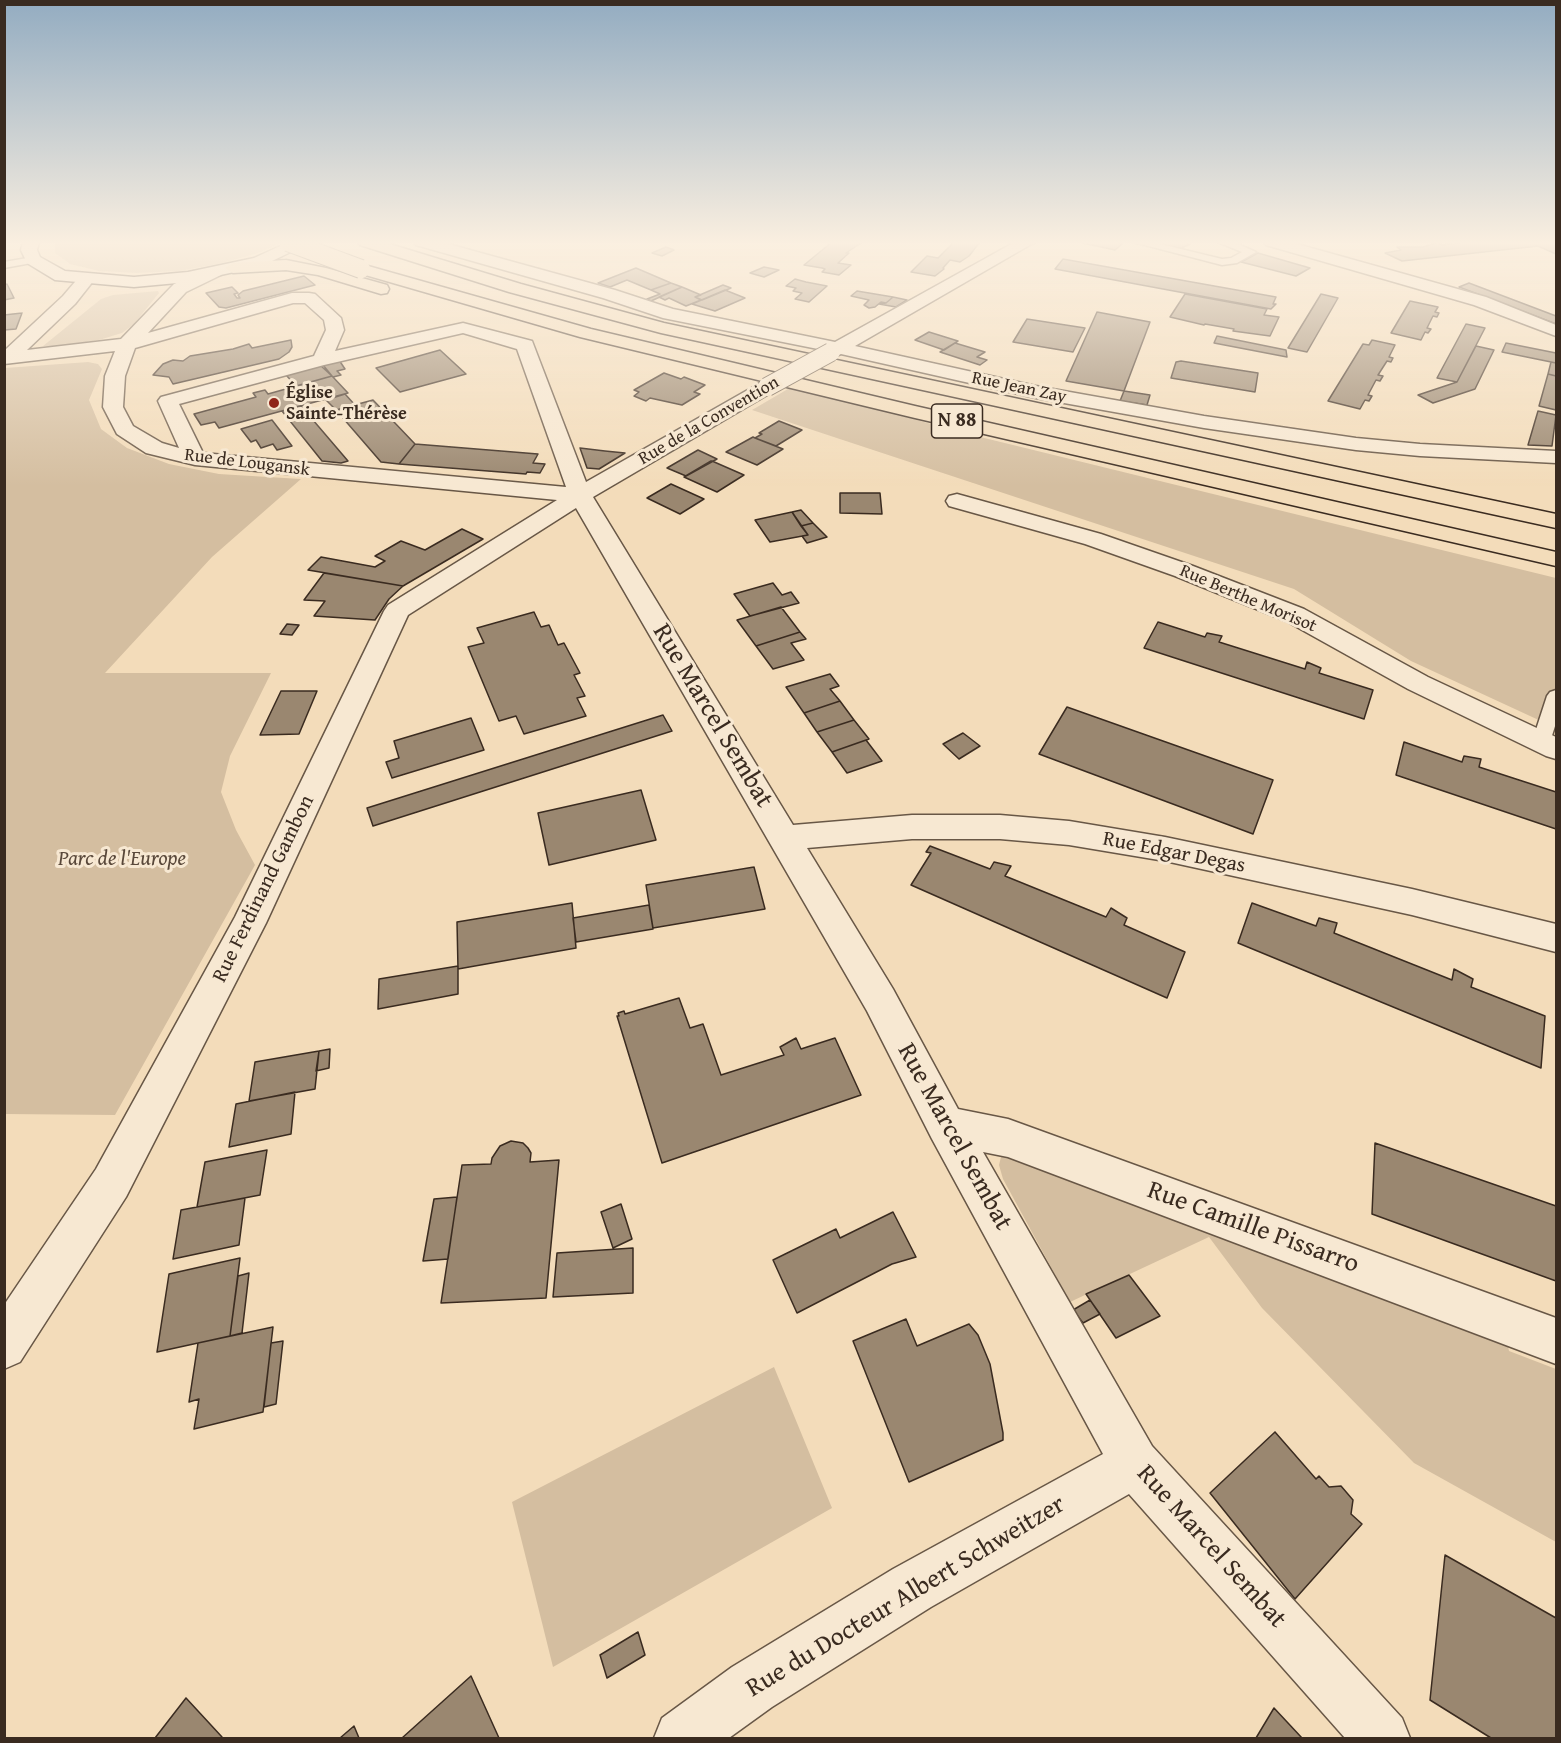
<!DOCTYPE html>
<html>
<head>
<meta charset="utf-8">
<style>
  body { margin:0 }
  #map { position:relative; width:1561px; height:1743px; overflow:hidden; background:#f3dcba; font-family:"Gentium Book Plus",serif }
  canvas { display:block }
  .frame { position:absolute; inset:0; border:6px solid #3a2b20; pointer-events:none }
</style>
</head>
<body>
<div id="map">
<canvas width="1561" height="1743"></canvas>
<div class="frame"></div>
</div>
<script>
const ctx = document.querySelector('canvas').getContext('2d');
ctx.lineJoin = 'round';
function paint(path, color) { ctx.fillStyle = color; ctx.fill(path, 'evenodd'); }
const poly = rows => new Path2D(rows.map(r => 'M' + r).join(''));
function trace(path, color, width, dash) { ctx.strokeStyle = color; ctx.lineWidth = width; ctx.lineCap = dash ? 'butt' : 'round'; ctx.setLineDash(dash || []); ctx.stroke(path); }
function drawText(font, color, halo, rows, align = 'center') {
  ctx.font = font + ' "Gentium Book Plus",serif'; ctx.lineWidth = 6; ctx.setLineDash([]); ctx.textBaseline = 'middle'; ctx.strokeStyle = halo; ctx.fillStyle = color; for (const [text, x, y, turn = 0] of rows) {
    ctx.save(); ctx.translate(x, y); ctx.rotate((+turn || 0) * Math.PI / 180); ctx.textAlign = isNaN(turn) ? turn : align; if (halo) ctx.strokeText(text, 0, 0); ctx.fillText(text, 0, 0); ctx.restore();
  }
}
paint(poly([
  [55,242,282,242,261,252,223,263,180,271,137,273,99,271,70,264,55,253],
  [158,291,159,293,134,324,122,333,99,340,59,346,43,346,101,299,113,295],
  [88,362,98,364,102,369,89,400,101,429,127,448,169,464,219,474,301,479,212,557,105,673,271,673,230,756,221,792,236,830,255,865,115,1115,5,1114,5,368],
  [793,386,964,433,1556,578,1556,728,1411,661,1294,589,752,410],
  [1008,1156,1506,1336,1509,1351,1556,1369,1556,1542,1414,1463,1262,1308,1209,1237,1070,1302,1003,1179,999,1165,1001,1157],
  [774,1367,832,1508,553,1667,512,1502]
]), '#d4bea0');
const building = poly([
  [832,242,861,243,846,253,849,253,838,263,851,265,839,275,822,272,825,269,822,268,804,265,832,242],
  [954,242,980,242,969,256,960,262,950,260,943,268,944,269,935,276,911,272,927,256,938,258,954,242],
  [1113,242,1122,244,1115,250,1083,243,1113,242],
  [1166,242,1185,242,1190,244,1177,250,1160,245,1166,242],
  [1555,242,1556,254,1538,246,1402,261,1385,253,1401,250,1397,247,1423,247,1437,243,1442,245,1469,242,1555,242],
  [666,247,674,250,662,256,652,253,666,247],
  [1258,253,1310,268,1296,276,1241,262,1258,253],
  [1063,259,1276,297,1273,304,1276,304,1271,309,1055,269,1063,259],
  [764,267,779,270,764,277,750,273,764,267],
  [636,268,671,283,651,290,627,280,610,287,598,283,636,268],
  [304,276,315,285,226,308,219,307,206,293,232,287,238,293,234,294,237,298,240,298,238,295,243,291,304,276],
  [795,279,806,282,827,286,809,302,795,299,802,293,793,291,796,288,786,286,795,279],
  [671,283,682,287,651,301,647,299,660,294,651,290,671,283],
  [1469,283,1556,316,1556,324,1459,287,1469,283],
  [7,284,14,298,4,300,4,285,7,284],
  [723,285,731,288,702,300,695,297,723,285],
  [682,287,701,295,695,297,701,300,686,306,669,298,665,300,659,297,682,287],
  [725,290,745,298,715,311,692,304,725,290],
  [857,291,893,297,886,303,881,302,875,307,869,308,864,305,869,300,851,296,857,291],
  [1185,294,1267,309,1264,315,1279,317,1270,336,1233,331,1234,329,1205,324,1204,325,1170,317,1185,294],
  [1321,294,1338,298,1307,352,1288,348,1321,294],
  [893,297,907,300,896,307,879,304,886,303,893,297],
  [1410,301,1438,307,1435,312,1439,313,1437,317,1433,316,1427,328,1431,329,1428,333,1425,332,1421,340,1391,333,1410,301],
  [1097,312,1150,322,1124,391,1066,381,1097,312],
  [22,313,16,329,4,330,4,315,22,313],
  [1027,319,1085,328,1073,352,1013,342,1027,319],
  [1466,324,1485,328,1457,382,1437,378,1466,324],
  [929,332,958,341,944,350,915,340,929,332],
  [1217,336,1286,350,1287,357,1214,343,1217,336],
  [291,340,292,347,289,352,279,359,173,384,169,377,153,375,163,364,173,360,183,361,190,356,233,349,249,344,252,348,291,340],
  [1372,340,1395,345,1389,357,1393,358,1391,362,1387,361,1378,375,1383,376,1380,381,1376,380,1368,395,1372,396,1369,401,1365,400,1360,409,1328,401,1363,344,1369,345,1372,340],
  [955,343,985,352,977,357,987,360,980,365,940,352,955,343],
  [1506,343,1556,353,1556,363,1502,352,1506,343],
  [1476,346,1494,350,1475,389,1433,403,1418,395,1457,382,1476,346],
  [440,350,466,374,400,392,376,368,440,350],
  [339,360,345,369,337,371,341,375,333,377,320,365,339,360],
  [1181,361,1258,373,1255,392,1171,378,1176,362,1181,361],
  [1551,362,1556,363,1556,376,1548,374,1551,362],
  [323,365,332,376,296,386,286,375,323,365],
  [664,373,681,379,684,377,705,385,694,392,700,394,682,405,650,398,646,401,634,396,639,392,634,390,664,373],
  [1548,374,1556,376,1556,410,1539,406,1548,374],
  [332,376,348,393,219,428,215,422,201,425,194,414,256,397,253,393,265,390,268,394,332,376],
  [1124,391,1150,395,1147,405,1120,401,1124,391],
  [345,394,355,405,336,410,326,400,345,394],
  [373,400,415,444,399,464,381,462,336,410,373,400],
  [301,406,348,461,341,463,322,461,282,411,301,406],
  [1538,411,1556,415,1552,446,1528,445,1538,411],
  [272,420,292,446,277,450,273,444,261,448,256,440,251,442,241,429,272,420],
  [779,421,802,430,776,446,755,438,762,434,759,433,779,421],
  [753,437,755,438,783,449,757,465,726,452,753,437],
  [415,444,538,454,533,463,545,464,540,473,527,472,526,474,399,464,415,444],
  [580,448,605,451,625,453,599,469,587,468,580,448],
  [698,450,717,459,686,476,667,468,698,450],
  [711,461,712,461,744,475,717,492,684,477,711,461],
  [671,484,704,499,680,514,647,498,671,484],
  [840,493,880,493,882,514,840,513,840,493],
  [801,510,813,523,801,526,792,512,801,510],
  [792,512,808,535,770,542,755,520,792,512],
  [813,523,827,537,807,543,802,536,808,535,801,526,813,523],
  [462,529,483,539,403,586,308,570,321,557,375,567,385,561,375,556,401,541,425,550,462,529],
  [324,573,403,586,389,599,375,620,314,616,325,601,304,600,324,573],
  [773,583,782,595,791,592,799,603,750,616,734,594,773,583],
  [781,607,800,632,756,646,737,620,781,607],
  [534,612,541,627,549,625,558,645,564,643,580,673,574,675,585,696,577,698,586,716,524,734,516,716,499,721,468,647,484,643,477,628,534,612],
  [1158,622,1205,637,1207,633,1222,636,1219,642,1305,669,1307,662,1321,668,1319,673,1373,690,1364,719,1144,648,1158,622],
  [287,624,299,625,292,635,280,634,287,624],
  [800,632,806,639,791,643,804,660,773,669,756,646,800,632],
  [830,674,839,686,830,689,840,701,804,713,786,687,830,674],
  [281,691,317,691,299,734,260,735,281,691],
  [840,701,854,720,817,732,804,713,840,701],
  [1067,707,1273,780,1253,834,1039,754,1067,707],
  [663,715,672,731,373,826,367,808,663,715],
  [471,718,484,750,392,778,386,762,399,758,394,741,471,718],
  [854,720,869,739,832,752,817,732,854,720],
  [963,733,980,746,959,759,943,744,963,733],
  [866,740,882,761,847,773,832,752,866,740],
  [1404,742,1462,762,1464,756,1481,759,1479,767,1556,792,1556,829,1396,775,1404,742],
  [641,790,656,840,549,865,538,813,641,790],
  [930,846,990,869,994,862,1011,866,1005,876,1106,917,1111,908,1127,918,1124,925,1185,952,1167,998,911,885,931,853,926,852,930,846],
  [754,867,765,909,653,928,646,885,754,867],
  [572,903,576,948,458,969,457,922,572,903],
  [1252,903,1316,926,1319,918,1337,923,1334,933,1452,980,1454,969,1473,979,1471,987,1545,1016,1541,1068,1238,943,1252,903],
  [649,905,653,929,576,942,573,918,649,905],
  [458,966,458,994,378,1009,379,979,458,966],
  [679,998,690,1028,703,1024,721,1075,784,1055,780,1047,796,1038,801,1049,835,1038,861,1095,662,1163,617,1016,619,1016,618,1013,624,1011,625,1014,679,998],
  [330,1049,329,1068,316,1071,319,1051,330,1049],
  [319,1051,315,1089,249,1101,255,1062,319,1051],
  [295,1092,291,1134,229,1147,236,1104,295,1092],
  [511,1141,523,1143,528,1148,531,1153,530,1162,559,1160,546,1298,441,1303,462,1165,491,1164,492,1158,500,1146,511,1141],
  [1375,1143,1556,1206,1556,1281,1372,1214,1375,1143],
  [267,1150,260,1195,197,1207,205,1162,267,1150],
  [457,1197,448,1259,423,1261,434,1199,457,1197],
  [245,1198,239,1245,173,1259,181,1210,245,1198],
  [621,1204,632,1239,613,1248,601,1212,621,1204],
  [893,1212,916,1257,892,1264,797,1313,773,1260,836,1229,840,1238,893,1212],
  [633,1248,633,1293,553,1297,557,1253,633,1248],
  [240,1258,230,1336,157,1352,169,1274,240,1258],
  [249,1273,242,1333,230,1336,238,1276,249,1273],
  [1129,1275,1160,1316,1116,1338,1086,1294,1129,1275],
  [1090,1300,1100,1314,1083,1323,1073,1310,1090,1300],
  [906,1319,917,1346,969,1324,978,1335,990,1364,1003,1433,1003,1440,909,1482,853,1341,906,1319],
  [273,1327,263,1412,194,1429,199,1399,189,1402,198,1343,273,1327],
  [283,1341,276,1404,264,1407,271,1343,283,1341],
  [1275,1432,1316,1479,1319,1476,1329,1487,1341,1486,1353,1500,1351,1514,1362,1524,1295,1599,1210,1493,1275,1432],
  [1445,1555,1556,1618,1556,1738,1491,1738,1430,1700,1445,1555],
  [638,1632,645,1655,607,1678,600,1655,638,1632],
  [471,1676,499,1738,402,1738,471,1676],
  [186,1698,222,1737,221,1738,155,1738,186,1698],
  [1274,1708,1302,1738,1256,1738,1274,1708],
  [354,1726,359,1738,340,1738,354,1726]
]);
paint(building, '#9a8770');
trace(building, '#3a2b20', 1.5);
const service = poly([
  [1133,242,1152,242,1222,259,1231,258,1242,252,1218,242,1233,242,1256,252,1237,263,1222,265,1133,242],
  [33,257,38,260,37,262,4,268,4,262,33,257],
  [1556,690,1556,723,1550,742,1548,747,1541,748,1534,747,1532,742,1547,696,1550,692,1556,690]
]);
const minor = poly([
  [414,242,441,242,615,290,673,309,835,342,1015,242,1035,242,855,346,1036,386,1204,416,1356,438,1420,444,1556,451,1556,463,1420,456,1356,450,1204,428,1036,398,841,354,831,358,824,356,823,350,663,318,603,298,416,245,414,242],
  [1264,242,1290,242,1486,297,1556,325,1556,336,1474,305,1266,245,1264,242],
  [215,267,221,269,223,272,221,275,186,292,148,333,292,293,309,293,315,294,341,318,344,330,335,351,463,323,532,341,586,482,760,383,774,383,777,387,774,391,593,497,793,825,912,815,1000,815,1069,821,1165,837,1412,889,1556,924,1556,952,1412,915,1165,861,1069,845,1000,839,912,839,807,848,893,989,958,1109,1008,1119,1556,1318,1556,1364,1008,1157,983,1152,1152,1446,1402,1718,1410,1738,1345,1738,1129,1494,931,1607,772,1707,729,1738,654,1738,662,1718,732,1667,893,1569,1103,1454,932,1139,867,1011,576,508,408,615,266,923,126,1197,20,1362,4,1369,4,1305,96,1169,235,917,384,611,388,605,557,500,195,465,146,453,117,434,103,407,105,376,115,351,4,364,4,351,63,296,80,276,92,276,94,280,75,304,27,350,121,339,174,284,215,267],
  [293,303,305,303,324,320,326,330,314,356,161,397,158,401,179,448,162,443,133,426,123,407,125,376,135,348,293,303],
  [463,333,517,349,566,487,203,453,179,404,324,365,463,333],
  [957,494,1101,534,1193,566,1304,609,1428,677,1556,737,1556,759,1546,756,1408,689,1286,621,1175,576,1085,544,949,506,946,501,949,496,957,494]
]);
const secondary = poly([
  [23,242,39,242,37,250,40,257,65,271,134,277,188,272,254,258,289,242,311,242,266,264,239,271,188,282,134,287,55,280,27,263,21,250,23,242]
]);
const trunk = poly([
  [358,242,383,242,521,284,664,323,1556,514,1556,528,661,333,509,292,360,245,358,242],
  [286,260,326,268,387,285,389,289,387,293,381,294,318,275,286,270,233,273,225,268,233,263,286,260],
  [361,264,591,329,915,406,1556,552,1556,566,915,418,580,337,355,272,353,269,355,266,361,264]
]);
trace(service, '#685746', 3);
trace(minor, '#685746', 3);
trace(secondary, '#3a2b20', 3);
trace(trunk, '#3a2b20', 3);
paint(service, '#f7e8d2');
paint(minor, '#f7e8d2');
paint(secondary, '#f7e8d2');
paint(trunk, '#f3dcba');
const minorBridge = poly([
  [767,387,831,352]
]);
const trunkBridge = poly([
  [288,242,361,269]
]);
trace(minorBridge, '#685746', 20, []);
trace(trunkBridge, '#3a2b20', 20, []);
trace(minorBridge, '#f7e8d2', 18);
trace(trunkBridge, '#f3dcba', 18);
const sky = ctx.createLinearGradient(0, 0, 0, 486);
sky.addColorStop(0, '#93acc1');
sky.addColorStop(0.5, '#faefe0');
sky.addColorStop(1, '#faefe000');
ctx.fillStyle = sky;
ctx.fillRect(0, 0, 1561, 486);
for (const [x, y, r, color] of [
  [274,403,6,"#8f2418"]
]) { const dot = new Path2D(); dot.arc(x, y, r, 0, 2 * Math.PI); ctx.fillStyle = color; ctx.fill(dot); trace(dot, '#f7e8d2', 2); }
drawText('18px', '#3a2b20', '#f7e8d2', [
  ["Rue Jean Zay",1019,388,12],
  ["Rue de la Convention",709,421,-30],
  ["Rue de Lougansk",247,463,7],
  ["Rue Berthe Morisot",1248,599,23]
]);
drawText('bold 18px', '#3a2b20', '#f7e8d2', [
  ["Église",286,393],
  ["Sainte-Thérèse",286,414]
], 'left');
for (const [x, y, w] of [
  [957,421,51]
]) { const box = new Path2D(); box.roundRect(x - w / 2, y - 17, w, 34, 4.5); ctx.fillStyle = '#f7e8d2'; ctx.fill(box); trace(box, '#3a2b20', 1.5); }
drawText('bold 20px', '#3a2b20', null, [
  ["N 88",957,421]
]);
drawText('21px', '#3a2b20', '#f7e8d2', [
  ["Rue Edgar Degas",1174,853,11],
  ["Rue Ferdinand Gambon",264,889,-64]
]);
drawText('italic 21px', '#59483a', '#f7e8d2', [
  ["Parc de l'Europe",122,860]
]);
drawText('26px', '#3a2b20', '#f7e8d2', [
  ["Rue Marcel Sembat",712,716,59],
  ["Rue Marcel Sembat",954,1137,61],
  ["Rue Camille Pissarro",1253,1228,20],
  ["Rue Marcel Sembat",1211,1547,48],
  ["Rue du Docteur Albert Schweitzer",906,1597,-31]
]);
</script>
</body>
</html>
